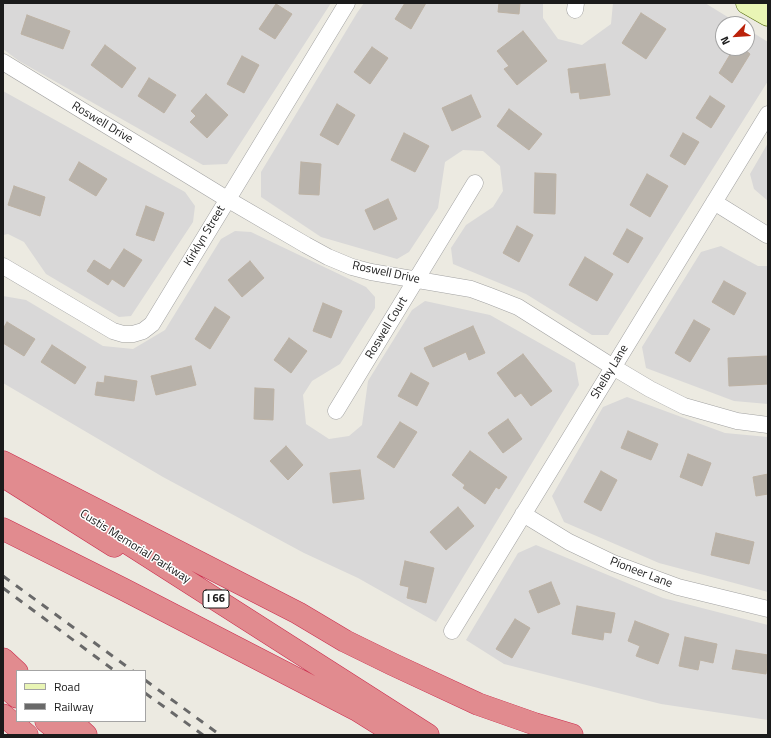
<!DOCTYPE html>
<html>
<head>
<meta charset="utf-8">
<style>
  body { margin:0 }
  #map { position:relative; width:771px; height:738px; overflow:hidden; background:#eceae1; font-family:"Titillium Web",sans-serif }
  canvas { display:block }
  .frame { position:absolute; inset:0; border:4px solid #1b1b1b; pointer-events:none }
  .legend { position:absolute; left:16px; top:670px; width:130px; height:52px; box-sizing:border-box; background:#fff; border:1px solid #a4a4a4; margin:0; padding:5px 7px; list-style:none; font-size:12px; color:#1b1b1b }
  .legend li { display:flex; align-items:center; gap:8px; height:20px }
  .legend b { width:20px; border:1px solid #a4a4a4 }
  .north { position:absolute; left:715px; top:16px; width:40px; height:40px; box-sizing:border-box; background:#fff; border:1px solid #a4a4a4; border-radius:50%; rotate:245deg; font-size:11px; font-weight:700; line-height:16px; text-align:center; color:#1b1b1b }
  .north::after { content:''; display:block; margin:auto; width:14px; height:18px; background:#bb220a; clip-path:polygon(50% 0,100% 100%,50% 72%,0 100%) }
</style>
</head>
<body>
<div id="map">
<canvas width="771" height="738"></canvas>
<div class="frame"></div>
<ul class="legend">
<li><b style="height:5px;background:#e9f5b5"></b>Road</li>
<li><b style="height:5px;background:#696969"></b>Railway</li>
</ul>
<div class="north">N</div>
</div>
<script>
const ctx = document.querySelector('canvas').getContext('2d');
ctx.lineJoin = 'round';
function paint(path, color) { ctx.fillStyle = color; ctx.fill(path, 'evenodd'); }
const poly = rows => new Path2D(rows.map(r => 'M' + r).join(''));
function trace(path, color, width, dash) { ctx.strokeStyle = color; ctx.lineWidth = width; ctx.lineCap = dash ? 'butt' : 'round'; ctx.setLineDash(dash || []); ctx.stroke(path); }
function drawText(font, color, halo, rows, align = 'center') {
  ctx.font = font + ' "Titillium Web",sans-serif'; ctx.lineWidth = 3; ctx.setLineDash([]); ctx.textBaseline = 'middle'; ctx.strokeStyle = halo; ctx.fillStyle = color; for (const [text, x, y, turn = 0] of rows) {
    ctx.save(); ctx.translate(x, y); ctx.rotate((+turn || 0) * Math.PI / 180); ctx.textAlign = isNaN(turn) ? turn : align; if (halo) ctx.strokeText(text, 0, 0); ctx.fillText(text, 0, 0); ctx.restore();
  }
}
paint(poly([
  [3,3,331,3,227,164,203,165,19,61,3,49],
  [364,3,543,3,543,18,558,39,582,45,611,24,613,3,705,3,739,24,723,24,723,48,747,48,747,29,768,42,768,81,608,335,592,335,526,294,453,264,451,248,466,225,493,207,503,191,500,166,483,151,463,150,445,162,438,208,409,252,397,259,321,237,261,197,261,172,357,13],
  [3,91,185,192,195,206,193,222,131,316,119,317,46,274,24,242,8,234,3,235],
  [768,143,768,201,754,189,750,174],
  [235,231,251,232,366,287,375,297,375,308,340,364,312,381,303,395,306,424,329,439,349,436,362,425,368,381,412,310,425,301,490,315,575,363,579,385,436,622,358,578,304,553,163,477,3,383,3,296,26,300,103,346,133,349,165,330,221,239],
  [721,246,758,266,768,266,768,404,734,401,646,368,642,347,701,252],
  [627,397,725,433,768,437,768,592,659,563,564,522,552,496,603,407],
  [536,545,663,598,768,625,768,720,661,704,504,664,466,640,518,553]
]), '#d9d8d8');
const building = poly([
  [405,3,426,3,411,29,395,19,405,3],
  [499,3,520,3,519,14,498,12,499,3],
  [276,4,292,14,275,39,259,29,276,4],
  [641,13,666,29,646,59,622,43,641,13],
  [27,15,70,31,63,49,21,34,27,15],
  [523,31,547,61,517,85,504,69,509,66,497,51,523,31],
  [105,45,136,68,122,88,91,65,105,45],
  [372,47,388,58,370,84,354,72,372,47],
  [734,48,743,48,750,54,732,83,719,73,734,48],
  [242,56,259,65,244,93,227,84,242,56],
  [605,64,610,95,580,99,579,92,571,93,568,69,605,64],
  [149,78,176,95,164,113,138,96,149,78],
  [206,94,228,115,207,138,190,122,196,116,191,111,206,94],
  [471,95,481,117,452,131,442,108,471,95],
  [710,96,725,106,711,128,696,118,710,96],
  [337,104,355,115,338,145,320,135,337,104],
  [509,109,542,134,529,150,497,126,509,109],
  [404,133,429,146,415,172,391,160,404,133],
  [683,133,699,142,685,165,670,156,683,133],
  [79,162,107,179,96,196,69,180,79,162],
  [301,162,321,164,319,195,299,194,301,162],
  [535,173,556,174,555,214,534,213,535,173],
  [647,174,668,186,650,217,630,205,647,174],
  [14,186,45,197,40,216,8,205,14,186],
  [388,199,397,219,374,230,365,210,388,199],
  [146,206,164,213,154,241,136,235,146,206],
  [517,226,533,235,519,262,503,253,517,226],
  [627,229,643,238,628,263,613,254,627,229],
  [124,249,142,260,124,287,112,279,108,285,87,271,94,260,110,270,124,249],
  [585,257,613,274,597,301,569,285,585,257],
  [250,261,264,278,242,297,228,280,250,261],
  [724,281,746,293,734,315,712,302,724,281],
  [323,303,342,311,331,338,313,331,323,303],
  [215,307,230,317,210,349,195,339,215,307],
  [694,320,710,329,690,362,675,353,694,320],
  [7,322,35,339,24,356,3,343,3,329,7,322],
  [473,326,485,353,469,360,466,352,433,367,424,348,473,326],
  [289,338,307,351,291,373,274,360,289,338],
  [52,345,86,367,75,384,41,362,52,345],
  [523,354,552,391,531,406,521,393,515,397,497,373,523,354],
  [768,356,768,384,729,386,728,358,768,356],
  [191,366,196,385,156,395,151,376,191,366],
  [411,373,429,383,417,406,398,396,411,373],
  [105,376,137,381,134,401,95,395,97,382,104,383,105,376],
  [255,388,274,389,273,420,254,419,255,388],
  [508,419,522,439,503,453,488,433,508,419],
  [400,422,417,432,394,468,377,457,400,422],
  [628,431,658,444,651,460,621,448,628,431],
  [286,446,303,465,288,480,270,461,286,446],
  [470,451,507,477,499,489,496,487,485,504,463,488,465,485,452,475,470,451],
  [688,454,711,463,702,486,680,477,688,454],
  [360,470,364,499,333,503,330,473,360,470],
  [601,471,617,480,601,511,584,502,601,471],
  [768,474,768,494,756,496,753,477,768,474],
  [458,507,474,526,446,550,430,532,458,507],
  [716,533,754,542,749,564,711,555,716,533],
  [405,561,434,568,426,603,407,598,409,587,400,585,405,561],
  [551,582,560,604,538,613,529,591,551,582],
  [577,606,615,613,611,633,604,632,603,640,572,634,577,606],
  [515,619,530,628,512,658,496,649,515,619],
  [635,621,669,634,658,664,636,656,640,646,628,641,635,621],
  [685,637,717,644,713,663,700,660,698,670,679,666,685,637],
  [736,650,768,655,766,674,732,669,736,650]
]);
paint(building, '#b8b2aa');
trace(building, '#bdb2a4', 1);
const street = poly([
  [575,10,576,3],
  [3,62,227,199,306,245,328,257,352,267,371,272,471,289,490,296,518,307,613,367,650,389,684,406,737,421,768,425],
  [714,202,767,235],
  [3,266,113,331,123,334,133,334,143,331,152,324,347,3],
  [336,411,475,183],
  [523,514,569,542,613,563,678,587,768,609],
  [452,631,768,114]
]);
const secondary = poly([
  [747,3,768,15]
]);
const highway = poly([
  [3,462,298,613,345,641,392,664,478,704,535,724,572,735],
  [3,476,114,546],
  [104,528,428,735],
  [3,529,123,589,357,710,397,735],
  [3,659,17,672],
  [3,685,17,697],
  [3,715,27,735],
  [46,721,63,735],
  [71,721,86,735]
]);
trace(street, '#a2a2a2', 17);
trace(secondary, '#526a0a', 23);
trace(highway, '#cb2c4d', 23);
trace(street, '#fff', 16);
trace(secondary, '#e9f5b5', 22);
trace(highway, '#e18b8f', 22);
trace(poly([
  [3,576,133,671],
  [3,588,115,671],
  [145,680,220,735],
  [145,693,203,735]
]), '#696969', 3, [8, 8]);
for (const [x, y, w] of [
  [216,599,26]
]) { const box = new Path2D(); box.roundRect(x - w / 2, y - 9, w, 18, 3); ctx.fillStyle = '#fff'; ctx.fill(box); trace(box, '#1b1b1b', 1); }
drawText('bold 11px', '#1b1b1b', null, [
  ["I 66",216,599]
]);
drawText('12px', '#1b1b1b', '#fff', [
  ["Roswell Drive",102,123,31],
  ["Kirklyn Street",205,236,-59],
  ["Roswell Drive",386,273,12],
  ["Roswell Court",387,328,-59],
  ["Shelby Lane",610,372,-59],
  ["Custis Memorial Parkway",135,547,32],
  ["Pioneer Lane",641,573,21]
]);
</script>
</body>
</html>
